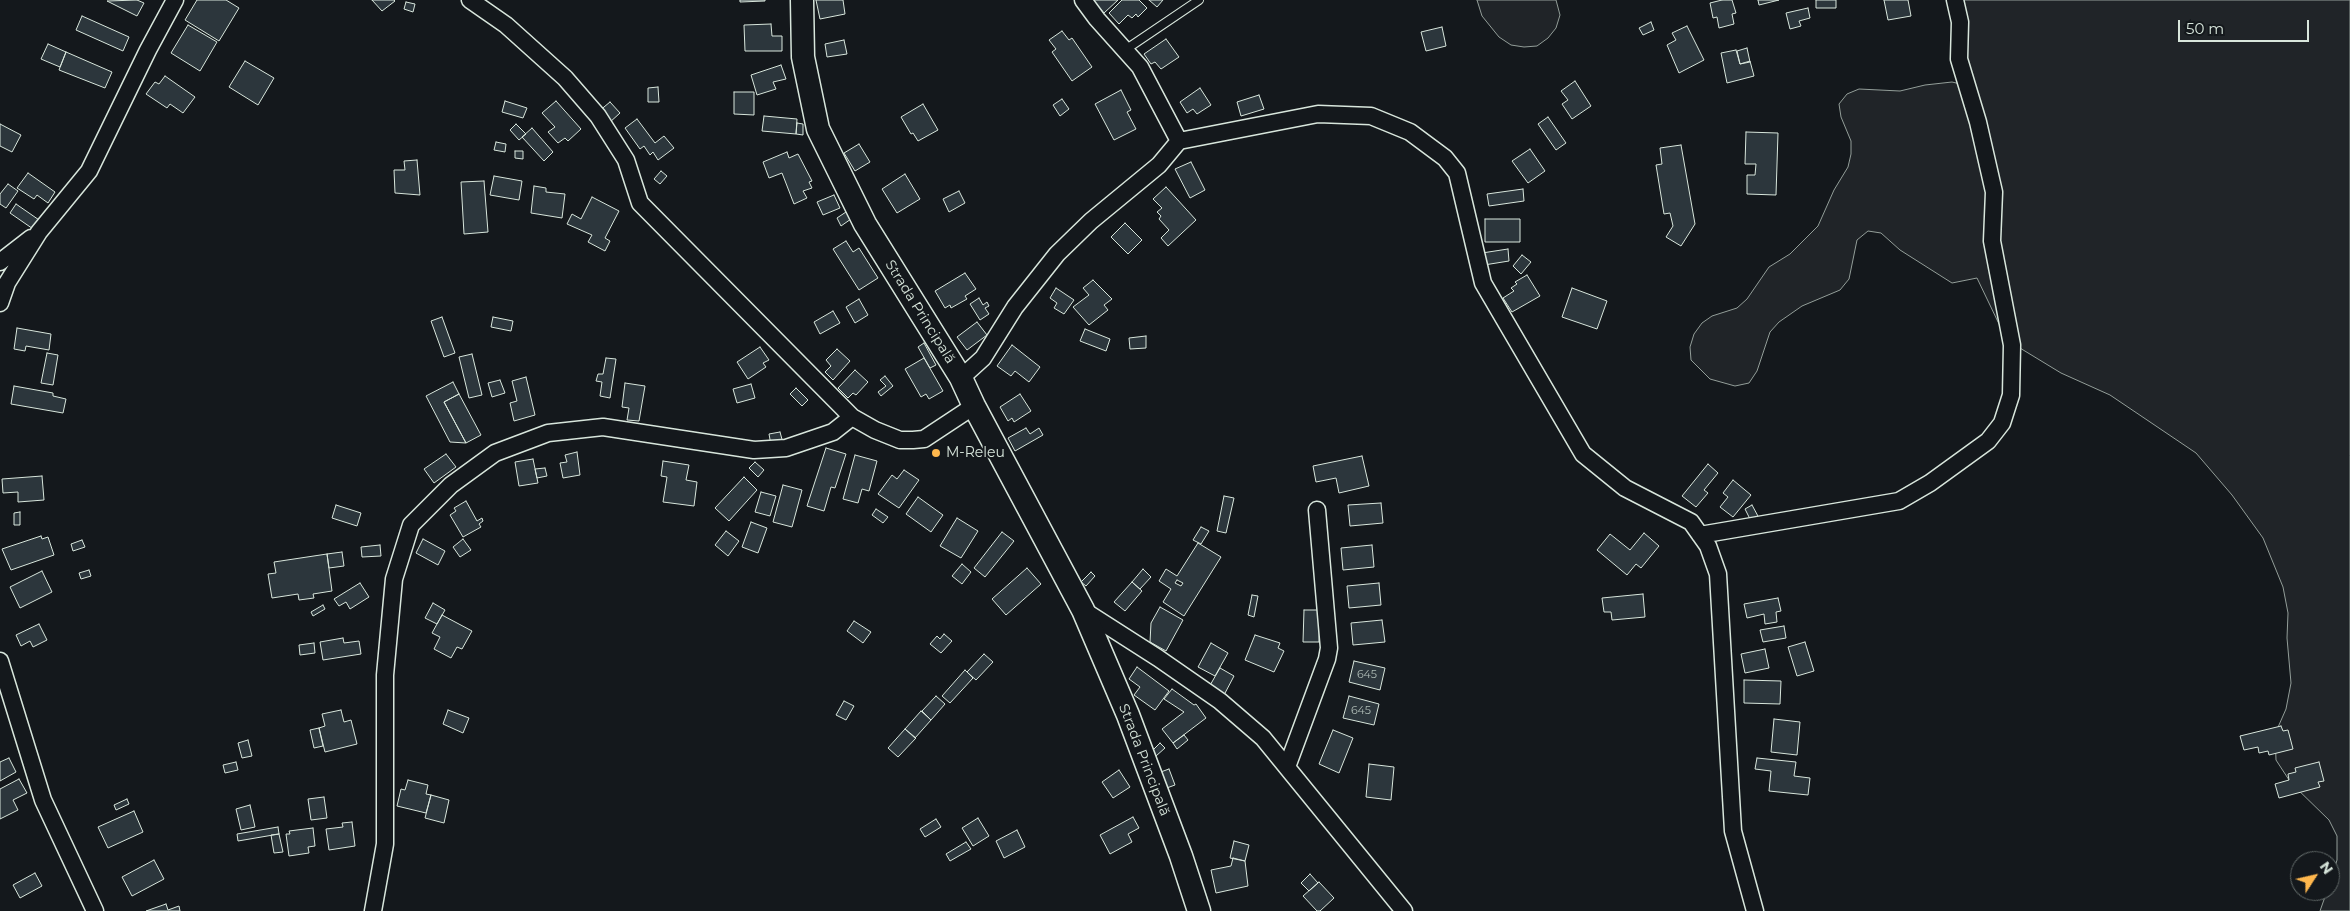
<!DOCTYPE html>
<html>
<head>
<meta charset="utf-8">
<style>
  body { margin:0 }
  #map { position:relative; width:2350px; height:911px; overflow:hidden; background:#14181c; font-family:Montserrat,sans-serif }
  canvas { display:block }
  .north { position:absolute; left:2290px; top:851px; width:50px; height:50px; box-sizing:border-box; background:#14181c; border:1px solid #626a69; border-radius:50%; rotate:55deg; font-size:14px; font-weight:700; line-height:20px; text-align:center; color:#d8e6dc }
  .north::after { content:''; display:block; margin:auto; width:18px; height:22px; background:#ffb74d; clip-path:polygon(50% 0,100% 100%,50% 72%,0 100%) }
  .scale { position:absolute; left:2178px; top:20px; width:131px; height:22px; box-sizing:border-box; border:2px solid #d8e6dc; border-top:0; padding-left:6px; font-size:15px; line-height:18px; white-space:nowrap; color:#d8e6dc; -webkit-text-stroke:4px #14181c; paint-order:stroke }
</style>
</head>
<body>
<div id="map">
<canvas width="2350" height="911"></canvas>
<div class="north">N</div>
<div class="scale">50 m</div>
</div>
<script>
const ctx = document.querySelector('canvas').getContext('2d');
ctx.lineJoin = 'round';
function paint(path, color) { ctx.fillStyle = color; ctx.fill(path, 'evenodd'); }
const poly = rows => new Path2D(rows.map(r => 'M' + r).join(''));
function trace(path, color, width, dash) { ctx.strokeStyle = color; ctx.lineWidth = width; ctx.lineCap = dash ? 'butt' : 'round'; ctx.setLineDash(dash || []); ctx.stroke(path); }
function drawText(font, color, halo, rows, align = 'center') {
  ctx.font = font + ' Montserrat,sans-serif'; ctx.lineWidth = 4; ctx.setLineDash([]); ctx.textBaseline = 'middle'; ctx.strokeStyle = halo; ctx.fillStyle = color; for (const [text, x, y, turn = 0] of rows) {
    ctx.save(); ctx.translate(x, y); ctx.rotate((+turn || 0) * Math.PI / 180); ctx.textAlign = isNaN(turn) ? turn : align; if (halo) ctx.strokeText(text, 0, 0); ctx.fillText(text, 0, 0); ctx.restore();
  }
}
const green = poly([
  [1477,0,1556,0,1560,15,1556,28,1548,38,1537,46,1524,47,1511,45,1499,37,1482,16,1477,0],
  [1962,0,2350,0,2350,911,2320,911,2327,891,2330,891,2330,883,2337,860,2337,836,2329,820,2291,783,2276,760,2275,734,2286,709,2291,683,2287,638,2288,613,2283,587,2263,538,2232,495,2196,453,2110,395,2061,373,2015,345,1999,324,1977,278,1952,283,1900,250,1881,233,1868,231,1857,240,1849,279,1840,290,1802,306,1779,322,1770,332,1757,371,1749,383,1735,386,1710,379,1691,360,1690,347,1694,334,1702,323,1712,316,1737,308,1747,299,1769,267,1790,254,1818,226,1834,190,1848,167,1851,154,1851,141,1841,117,1839,104,1847,94,1859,89,1900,91,1925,85,1952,82,1965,85,1962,0]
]);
paint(green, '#202428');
trace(green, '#939e99', 1);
const building = poly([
  [137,0,144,3,137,16,107,1,137,0],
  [197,0,226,0,239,8,219,41,185,20,197,0],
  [372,0,394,0,395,1,382,11,372,0],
  [740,0,765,0,765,1,740,2,740,0],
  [816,0,843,0,845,14,820,19,816,0],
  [1092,0,1118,0,1104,13,1092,0],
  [1122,0,1139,0,1147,8,1138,17,1136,14,1132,18,1128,15,1119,24,1109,13,1122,0],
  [1149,0,1163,0,1157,7,1149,0],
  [1722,0,1732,0,1736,13,1732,14,1734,24,1719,28,1717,17,1713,18,1710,3,1722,0],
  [1758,0,1779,0,1759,5,1758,0],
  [1816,0,1836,0,1836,8,1816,8,1816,0],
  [1884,0,1908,0,1911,16,1888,20,1884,0],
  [406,2,415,4,413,12,404,9,406,2],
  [1808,8,1810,18,1799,21,1801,26,1790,29,1786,13,1808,8],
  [82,16,129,37,123,51,76,30,82,16],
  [1651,22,1654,30,1643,35,1639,28,1651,22],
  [771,24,772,36,782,36,782,51,745,51,744,25,771,24],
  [188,25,217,42,200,71,171,53,188,25],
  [1687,26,1704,60,1679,73,1667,45,1676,40,1672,33,1687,26],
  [1442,27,1446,46,1426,51,1421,32,1442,27],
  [1062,31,1069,40,1072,38,1092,67,1072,81,1052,52,1056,49,1049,40,1062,31],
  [1166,39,1179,57,1161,69,1155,62,1151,64,1144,54,1166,39],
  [844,40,847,54,827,57,825,44,844,40],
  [48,44,66,52,60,67,41,59,48,44],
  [1747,48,1750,62,1740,64,1737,51,1747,48],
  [1736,50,1740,64,1750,61,1754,76,1727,83,1721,53,1736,50],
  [66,52,112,72,105,88,59,70,66,52],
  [245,61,274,78,258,105,229,87,245,61],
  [781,65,786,79,773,82,776,89,757,95,751,75,781,65],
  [165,76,195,97,183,113,170,104,167,108,146,94,155,82,159,84,165,76],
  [1575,81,1591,106,1572,119,1562,104,1568,100,1561,91,1575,81],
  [658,87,659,102,648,102,648,88,658,87],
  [1200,88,1211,105,1197,114,1193,109,1187,113,1180,102,1200,88],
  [1121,90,1131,110,1127,112,1136,129,1114,140,1095,104,1121,90],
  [734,92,754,92,754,115,734,114,734,92],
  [1259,95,1264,109,1241,116,1237,102,1259,95],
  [1062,99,1069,109,1060,116,1053,105,1062,99],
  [505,101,527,108,523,118,502,112,505,101],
  [556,101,581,129,568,141,565,138,558,143,548,132,555,127,542,113,556,101],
  [610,102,620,113,609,123,598,112,610,102],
  [923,104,938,130,918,141,913,133,911,134,901,117,923,104],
  [764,116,797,119,796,134,762,131,764,116],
  [1548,117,1566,143,1556,150,1538,124,1548,117],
  [637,119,655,143,664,136,674,148,658,160,653,152,650,155,644,146,640,149,625,128,637,119],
  [797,123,803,124,803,135,796,134,797,123],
  [0,124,21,135,12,152,0,146,0,124],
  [516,124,526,134,519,140,510,130,516,124],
  [532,128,553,152,544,161,522,137,532,128],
  [1746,132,1778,133,1776,195,1747,194,1747,175,1755,175,1756,164,1745,164,1746,132],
  [496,142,506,144,505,152,494,150,496,142],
  [859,144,870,162,855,171,844,153,859,144],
  [1681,145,1695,224,1681,246,1666,237,1673,226,1670,213,1664,214,1656,165,1662,164,1660,148,1681,145],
  [1530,149,1545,171,1528,183,1512,161,1530,149],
  [515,151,523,151,523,159,515,158,515,151],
  [787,152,789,158,798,154,812,181,809,182,812,188,803,191,807,198,794,204,782,173,769,178,763,162,787,152],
  [417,160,420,195,395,193,394,170,405,170,404,161,417,160],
  [1191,162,1205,190,1190,198,1175,169,1191,162],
  [661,171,667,176,660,184,654,179,661,171],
  [28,173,55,192,48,203,37,195,34,199,17,188,28,173],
  [905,174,920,199,897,213,882,189,905,174],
  [494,176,522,181,519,200,490,195,494,176],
  [484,181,488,232,464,234,461,182,484,181],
  [8,184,18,191,6,208,0,204,0,194,8,184],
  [534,186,546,188,546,192,565,194,562,218,531,213,534,186],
  [1166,187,1196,220,1168,246,1161,238,1169,230,1159,219,1161,216,1157,212,1162,208,1153,199,1166,187],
  [1523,189,1524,201,1489,206,1487,194,1523,189],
  [959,191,965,203,949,212,943,199,959,191],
  [834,195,840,208,823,215,817,202,834,195],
  [592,197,619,211,605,238,610,241,605,251,588,242,592,235,567,224,572,214,581,219,592,197],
  [16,204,42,222,36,231,10,213,16,204],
  [846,212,851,219,841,226,837,218,846,212],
  [1485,219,1520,219,1520,242,1485,242,1485,219],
  [1125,223,1142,240,1128,254,1111,237,1125,223],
  [846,241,853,252,859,248,878,278,859,290,833,249,846,241],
  [1508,249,1509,261,1484,265,1482,253,1508,249],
  [1522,255,1531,262,1521,274,1513,266,1522,255],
  [965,273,976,289,965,296,967,299,951,308,950,305,945,308,935,291,965,273],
  [1527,275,1540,296,1512,312,1503,298,1514,291,1511,288,1517,284,1515,282,1527,275],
  [1093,280,1112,299,1104,305,1108,310,1089,325,1073,307,1089,295,1083,288,1093,280],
  [1056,288,1074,300,1064,314,1054,308,1057,303,1050,298,1056,288],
  [1572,288,1607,301,1597,329,1562,317,1572,288],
  [979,298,983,305,987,302,989,306,985,308,989,314,980,320,970,304,979,298],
  [859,299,868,315,855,323,846,307,859,299],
  [833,311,840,323,820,334,814,322,833,311],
  [442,317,455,353,444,357,431,321,442,317],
  [493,317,513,321,511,331,491,327,493,317],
  [977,322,987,335,967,350,957,337,977,322],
  [17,328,51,334,49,350,26,346,25,351,14,349,17,328],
  [1085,329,1110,339,1106,351,1080,341,1085,329],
  [1146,336,1146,348,1130,349,1129,338,1146,336],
  [924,343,936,365,930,368,918,347,924,343],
  [1012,345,1040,367,1029,382,1015,371,1011,376,997,366,1012,345],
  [760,347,769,360,763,363,766,367,748,379,737,362,760,347],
  [837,349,850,361,833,380,825,372,831,366,826,360,837,349],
  [47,353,58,355,53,385,41,383,47,353],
  [472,354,482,395,469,398,459,357,472,354],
  [606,358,616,359,610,398,600,396,602,382,596,381,598,374,603,374,606,358],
  [924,358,943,391,929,399,926,394,921,397,905,369,924,358],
  [855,370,868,382,856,395,853,393,848,398,838,388,855,370],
  [885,376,893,386,881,396,878,392,886,386,880,380,885,376],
  [526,377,535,415,514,421,510,403,517,401,512,381,526,377],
  [500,380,505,393,492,397,488,383,500,380],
  [453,382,459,394,444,402,466,443,450,442,426,396,453,382],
  [625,383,645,386,639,421,627,420,629,408,622,407,625,383],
  [751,384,755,398,737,403,733,389,751,384],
  [14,386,53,393,53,396,66,399,63,413,11,404,14,386],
  [796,388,808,400,802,406,790,394,796,388],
  [459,394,481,435,466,443,444,402,459,394],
  [1020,394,1031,411,1014,422,1012,418,1008,421,1000,407,1020,394],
  [1026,428,1030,434,1039,428,1043,435,1015,451,1008,438,1026,428],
  [780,432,783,443,771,445,769,434,780,432],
  [826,448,846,454,835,488,831,487,824,511,807,506,826,448],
  [577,452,580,475,563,478,560,463,567,462,565,455,577,452],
  [446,454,456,467,434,483,424,469,446,454],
  [855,455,877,461,869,491,862,489,858,503,843,499,855,455],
  [1362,456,1369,486,1339,493,1336,478,1316,482,1313,466,1362,456],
  [533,459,538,483,519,486,515,462,533,459],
  [663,461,689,465,686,480,697,482,694,506,663,502,667,477,661,476,663,461],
  [755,462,764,470,758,477,749,468,755,462],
  [1708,464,1718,473,1704,490,1708,493,1696,507,1682,496,1708,464],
  [545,468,547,476,537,478,535,469,545,468],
  [904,470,919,480,899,508,878,494,892,475,897,479,904,470],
  [42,476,44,500,18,502,18,492,3,493,2,479,42,476],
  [744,477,757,490,729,521,715,508,744,477],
  [1733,480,1751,495,1733,517,1720,507,1728,497,1723,493,1733,480],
  [783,485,802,490,792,527,773,522,783,485],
  [761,492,776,496,770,516,755,512,761,492],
  [1224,496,1234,498,1226,533,1217,531,1224,496],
  [918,497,943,515,931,532,906,514,918,497],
  [466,501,477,521,482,518,483,521,479,524,481,527,463,537,450,515,456,511,454,508,466,501],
  [1381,503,1383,523,1350,526,1348,505,1381,503],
  [336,505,361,513,357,526,332,518,336,505],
  [1752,505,1759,518,1751,521,1745,509,1752,505],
  [876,509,888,517,883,523,872,515,876,509],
  [20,512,20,525,14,525,14,513,20,512],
  [957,518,978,531,961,558,940,546,957,518],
  [751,522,767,528,758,553,742,547,751,522],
  [1201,527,1209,531,1201,544,1193,540,1201,527],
  [726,531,739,541,728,556,715,545,726,531],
  [1002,532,1014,541,985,577,974,568,1002,532],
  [1644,533,1659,546,1641,568,1636,564,1627,575,1597,550,1610,534,1630,550,1644,533],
  [41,536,42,539,48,537,54,555,11,570,2,549,41,536],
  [423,539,445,551,438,565,416,553,423,539],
  [463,539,471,550,460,557,453,547,463,539],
  [82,540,85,547,73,551,71,544,82,540],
  [1198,543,1221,557,1184,616,1163,602,1171,589,1159,581,1166,569,1177,576,1198,543],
  [1177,580,1183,583,1181,586,1175,583,1177,580],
  [380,545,381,556,362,557,361,547,380,545],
  [1372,545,1374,567,1343,570,1341,548,1372,545],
  [342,552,344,566,329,568,327,554,342,552],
  [327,554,332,591,313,594,314,598,299,600,298,594,272,598,268,574,276,573,274,562,327,554],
  [962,564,971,572,962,584,952,576,962,564],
  [1027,568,1041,584,1006,615,992,599,1027,568],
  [1143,569,1151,577,1140,589,1132,582,1143,569],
  [89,570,91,576,81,579,79,573,89,570],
  [42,571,52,592,20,608,10,587,42,571],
  [1091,572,1095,576,1086,586,1081,582,1091,572],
  [1132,582,1142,591,1125,611,1114,602,1132,582],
  [360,583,369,597,350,609,346,602,339,606,334,599,360,583],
  [1379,583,1381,605,1349,608,1347,586,1379,583],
  [1643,594,1645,617,1612,620,1611,612,1604,612,1602,598,1643,594],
  [1252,595,1258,596,1254,617,1248,615,1252,595],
  [1778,598,1781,611,1776,612,1777,622,1765,624,1764,614,1747,618,1744,604,1778,598],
  [433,603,445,610,437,624,425,618,433,603],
  [323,605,325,609,313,616,311,612,323,605],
  [1160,607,1183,620,1166,651,1150,642,1151,623,1160,607],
  [1304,610,1320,610,1319,642,1303,642,1304,610],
  [442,615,472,631,462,649,457,647,451,658,434,649,440,637,432,633,442,615],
  [1382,620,1385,642,1353,645,1351,623,1382,620],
  [854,621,871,632,863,643,847,631,854,621],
  [39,624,47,640,33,647,30,641,21,646,16,635,39,624],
  [1784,626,1786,638,1763,642,1760,630,1784,626],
  [944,634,952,641,941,653,930,644,937,636,940,639,944,634],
  [1255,635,1280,643,1278,648,1284,651,1274,672,1245,660,1255,635],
  [343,638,344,643,359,641,361,654,323,660,320,642,343,638],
  [1805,642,1814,671,1797,676,1788,647,1805,642],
  [314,643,315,653,300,655,299,645,314,643],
  [1211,643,1228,653,1215,676,1198,667,1211,643],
  [1765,649,1769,668,1745,673,1741,654,1765,649],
  [984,654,993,662,976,680,967,672,984,654],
  [1354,661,1385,668,1380,690,1349,682,1354,661],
  [1137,667,1169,691,1155,710,1134,695,1140,687,1129,679,1137,667],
  [1220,668,1234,676,1224,695,1209,687,1220,668],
  [965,670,973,678,950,703,942,696,965,670],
  [1744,680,1781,681,1780,704,1744,703,1744,680],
  [1172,689,1194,705,1196,704,1206,718,1173,743,1162,729,1184,712,1164,699,1172,689],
  [936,696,945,704,931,720,922,711,936,696],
  [1349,696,1379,704,1374,725,1343,718,1349,696],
  [844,701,854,706,846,720,836,715,844,701],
  [341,710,344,722,351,720,357,744,325,752,319,728,325,726,322,714,341,710],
  [448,710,469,718,463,733,443,724,448,710],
  [921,711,931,720,915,738,905,729,921,711],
  [1774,719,1800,722,1797,755,1771,752,1774,719],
  [2281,726,2283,731,2288,730,2293,749,2269,755,2268,751,2259,753,2258,747,2244,750,2240,736,2281,726],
  [319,728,323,746,314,748,310,730,319,728],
  [905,729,916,738,898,757,888,748,905,729],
  [1333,730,1353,738,1339,773,1319,764,1333,730],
  [1184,735,1188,740,1177,749,1173,743,1184,735],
  [248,740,252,756,242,758,238,743,248,740],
  [1160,743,1165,748,1156,756,1152,751,1160,743],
  [9,758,16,772,0,781,0,762,9,758],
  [1757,758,1796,762,1794,776,1810,778,1808,795,1769,791,1771,771,1755,769,1757,758],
  [236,762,238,770,225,773,223,765,236,762],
  [2319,762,2324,781,2318,782,2320,787,2279,798,2275,784,2289,780,2288,774,2296,772,2295,768,2319,762],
  [1369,764,1394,767,1391,800,1366,797,1369,764],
  [1169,769,1175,785,1164,789,1158,773,1169,769],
  [1119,770,1130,787,1113,798,1102,782,1119,770],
  [19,779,27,793,13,800,18,810,0,819,0,789,19,779],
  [408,780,428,785,426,794,431,795,426,813,397,806,401,789,405,790,408,780],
  [431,795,449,800,444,823,425,818,431,795],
  [324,797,327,818,311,820,308,799,324,797],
  [127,799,129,804,116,810,114,805,127,799],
  [250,805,255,827,241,830,236,809,250,805],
  [134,811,143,832,108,848,98,827,134,811],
  [1133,817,1139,828,1128,834,1132,842,1110,854,1100,835,1133,817],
  [978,818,989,836,973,846,962,828,978,818],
  [936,819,941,827,925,837,920,829,936,819],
  [352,822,355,846,329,850,326,829,343,827,342,823,352,822],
  [278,827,279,834,238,841,237,834,278,827],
  [313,828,315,846,308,847,309,853,289,856,286,834,290,834,289,831,313,828],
  [1017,830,1025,847,1004,858,996,841,1017,830],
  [279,834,283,852,274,853,271,835,279,834],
  [1234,841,1249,845,1245,861,1230,858,1234,841],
  [966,842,971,849,950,861,946,854,966,842],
  [1233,858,1245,861,1248,886,1216,893,1211,870,1231,866,1233,858],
  [154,860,164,879,132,896,122,877,154,860],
  [35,873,42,886,20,898,13,885,35,873],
  [1310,874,1318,883,1309,891,1301,883,1310,874],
  [1319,882,1334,898,1320,911,1317,911,1303,896,1319,882],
  [166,904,168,910,179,906,180,911,146,911,166,904]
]);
paint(building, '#2c363c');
trace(building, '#d8e6dc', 1);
const lane = poly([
  [1125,50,1199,0]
]);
const street = poly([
  [470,0,506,25,565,78,598,116,626,160,640,203,852,417,875,430,900,440,913,440,924,439,974,406],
  [1083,0,1097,19,1140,67,1179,141],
  [0,262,31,238],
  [0,303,7,283,39,232,89,171,148,50,175,0],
  [961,378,983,358,1015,307,1057,254,1091,221,1159,165,1179,141,1318,114,1371,116,1410,132,1445,158,1457,173,1483,283,1583,454,1625,488,1691,522,1708,546,1718,574,1733,831,1755,911],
  [1700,535,1899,501,1930,483,1988,441,2002,423,2011,395,2012,345,1992,241,1994,192,1978,122,1959,59,1960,22,1955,0],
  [1083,610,1158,658,1220,701,1263,738,1404,911],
  [0,661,43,800,95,911],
  [1287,767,1327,659,1329,648,1317,510],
  [373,911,385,844,385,675,394,579,411,525,451,485,495,453,548,433,603,427,754,450,786,448,833,432,852,417]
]);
const secondary = poly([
  [802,0,803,57,818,129,865,224,961,378,974,406,1083,610,1128,715,1181,856,1199,911]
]);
trace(lane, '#d8e6dc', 10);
trace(street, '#d8e6dc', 19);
trace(secondary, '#d8e6dc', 25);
trace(lane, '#14181c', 8);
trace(street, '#14181c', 16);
trace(secondary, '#14181c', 22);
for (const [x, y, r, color] of [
  [936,453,5,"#ffb74d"]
]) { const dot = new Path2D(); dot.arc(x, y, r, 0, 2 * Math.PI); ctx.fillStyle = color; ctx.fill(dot); trace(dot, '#14181c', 2); }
drawText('11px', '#adbab4', null, [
  ["645",1367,675],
  ["645",1361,711]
]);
drawText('14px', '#d8e6dc', '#14181c', [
  ["Strada Principală",920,312,58],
  ["Strada Principală",1144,760,69]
]);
drawText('14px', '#d8e6dc', '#14181c', [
  ["M-Releu",946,453]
], 'left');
</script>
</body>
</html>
